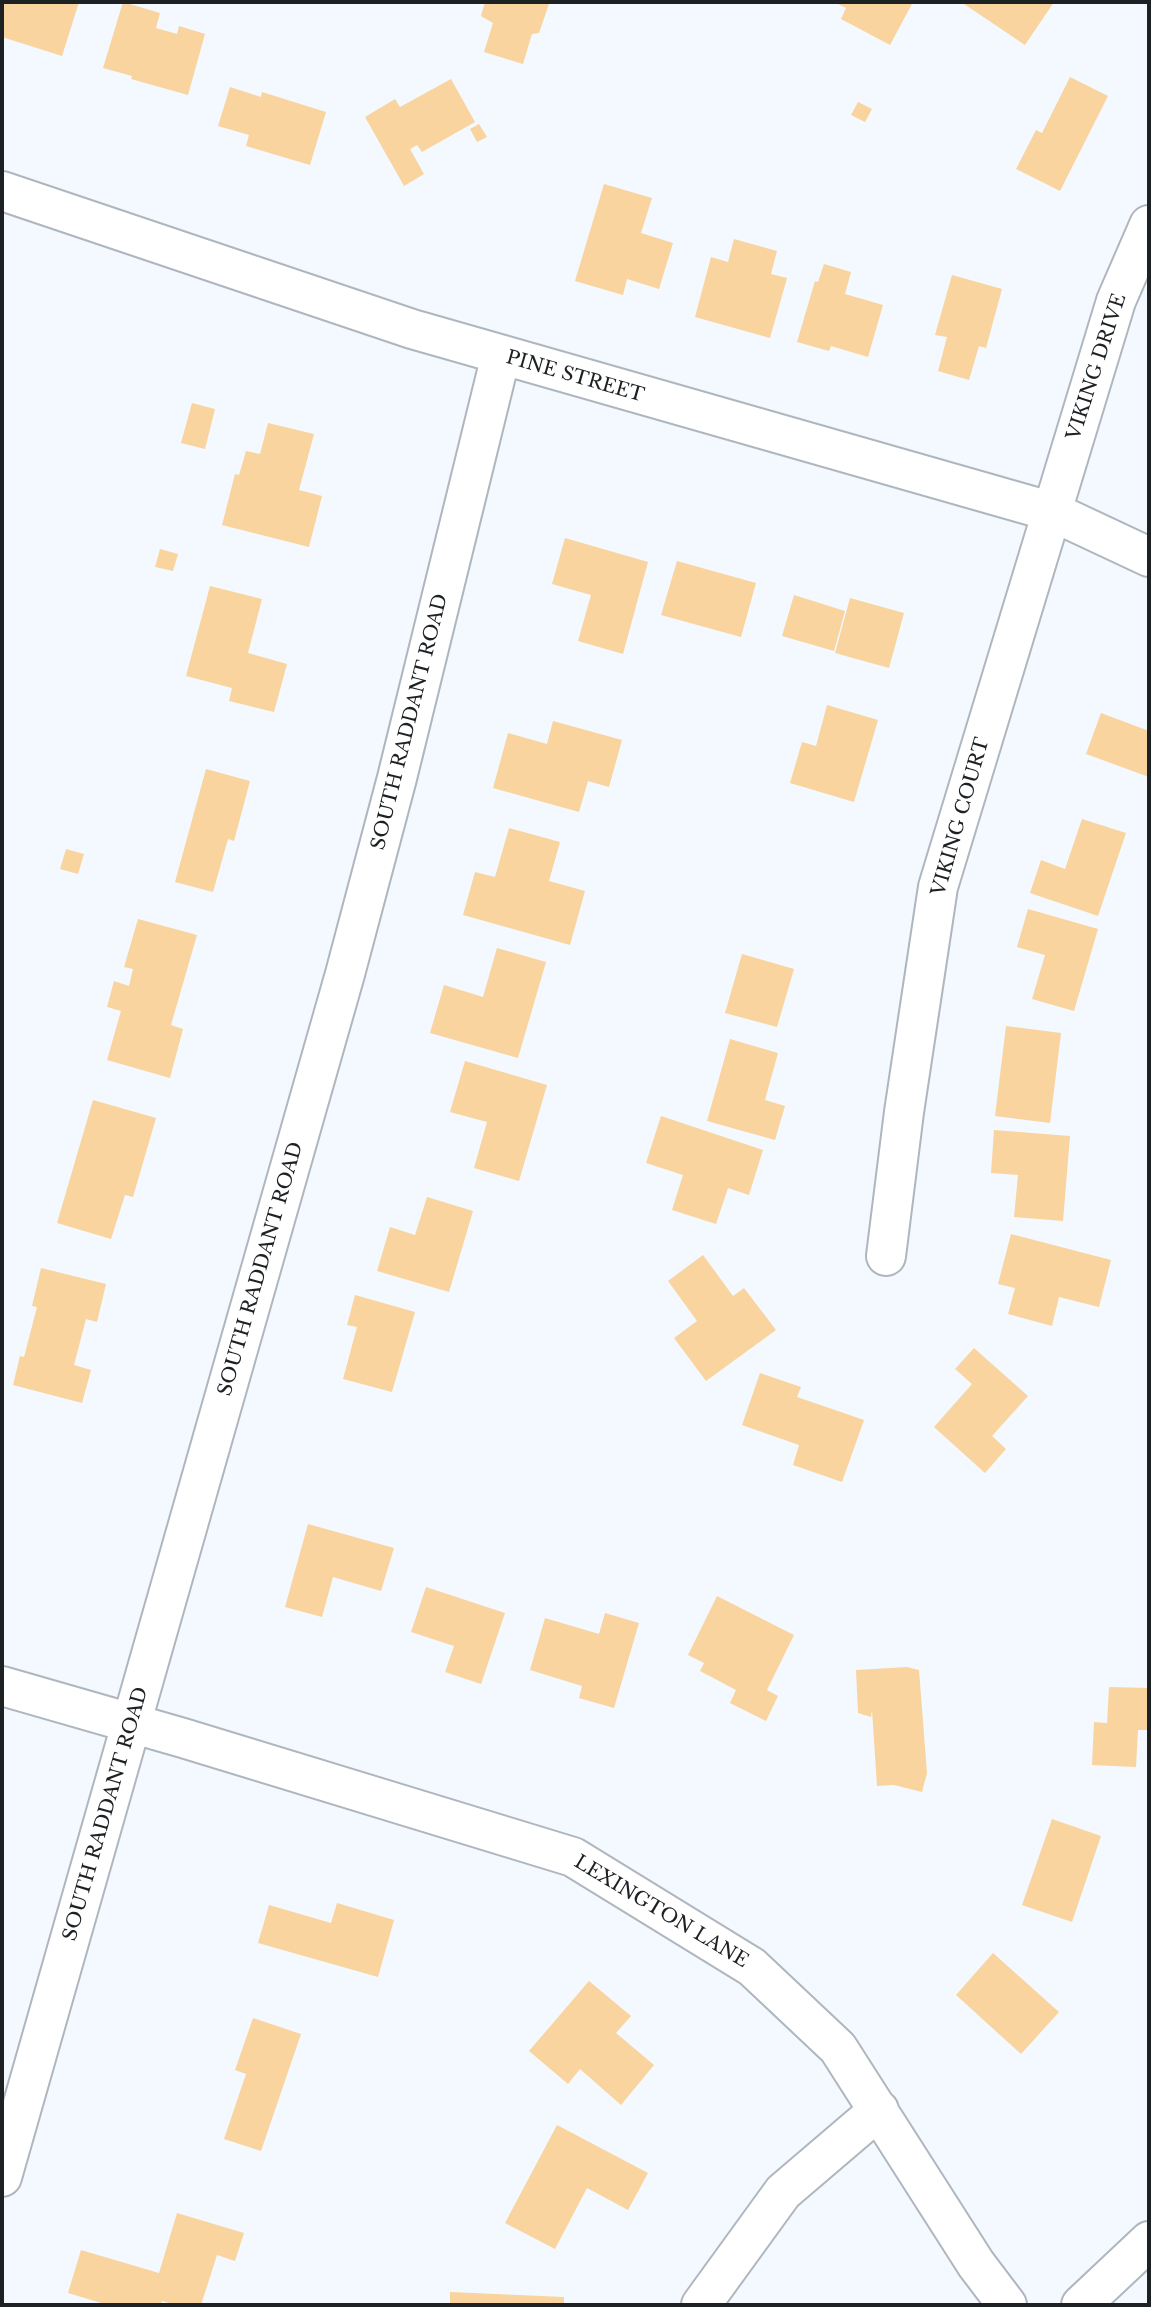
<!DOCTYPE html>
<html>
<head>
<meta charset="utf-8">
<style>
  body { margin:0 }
  #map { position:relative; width:1151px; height:2307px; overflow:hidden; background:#f3f9ff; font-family:"Libre Baskerville",serif }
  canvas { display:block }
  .frame { position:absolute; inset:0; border:4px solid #1e2123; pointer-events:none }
</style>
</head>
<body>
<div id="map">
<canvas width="1151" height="2307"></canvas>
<div class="frame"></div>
</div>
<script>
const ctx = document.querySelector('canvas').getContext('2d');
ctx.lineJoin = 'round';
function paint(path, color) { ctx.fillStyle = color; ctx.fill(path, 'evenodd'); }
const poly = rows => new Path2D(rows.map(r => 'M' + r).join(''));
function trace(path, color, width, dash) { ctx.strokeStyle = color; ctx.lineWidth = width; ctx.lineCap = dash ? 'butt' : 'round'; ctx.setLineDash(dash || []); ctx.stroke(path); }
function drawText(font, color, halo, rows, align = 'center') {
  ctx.font = font + ' "Libre Baskerville",serif'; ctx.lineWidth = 5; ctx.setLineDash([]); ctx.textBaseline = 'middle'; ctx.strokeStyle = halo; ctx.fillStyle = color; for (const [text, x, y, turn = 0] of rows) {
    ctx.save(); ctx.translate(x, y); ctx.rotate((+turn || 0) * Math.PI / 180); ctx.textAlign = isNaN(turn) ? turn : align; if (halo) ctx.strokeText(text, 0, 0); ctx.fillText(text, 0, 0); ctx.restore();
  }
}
paint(poly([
  [2,2,79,2,62,56,2,37],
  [123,2,160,13,156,28,177,34,179,26,205,34,188,95,131,79,132,76,103,68],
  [485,2,544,2,549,4,539,33,532,34,523,64,484,52,493,23,481,16],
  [834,2,913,2,890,45,841,19,846,8],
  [961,2,1054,2,1025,45],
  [1070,77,1108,96,1060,191,1016,169,1036,130,1042,133],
  [451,79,475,122,422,152,417,145,410,149,424,174,404,186,365,117,395,99,400,107],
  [230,87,261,97,262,92,326,112,310,165,246,146,249,135,218,126],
  [858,102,872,109,865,122,851,115],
  [479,124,487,137,477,142,470,129],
  [604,184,652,198,641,233,673,243,659,289,627,279,623,295,575,281],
  [734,239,777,251,771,274,787,278,770,338,695,317,711,257,728,262],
  [824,264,851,272,845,294,883,305,868,357,831,346,829,351,797,342,815,281,818,282],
  [952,275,1002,289,986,348,979,346,969,380,938,371,947,337,935,335],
  [192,403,215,409,205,449,181,443],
  [268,423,314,434,299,490,322,496,309,547,222,525,235,474,239,475,246,451,260,454],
  [565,538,648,562,623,654,578,641,591,595,552,584],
  [160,549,178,554,173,571,155,567],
  [677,561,756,583,741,637,661,615],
  [210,586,262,599,248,653,287,664,274,712,229,701,232,688,186,676],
  [794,595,845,611,834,651,782,636],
  [850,598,904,613,889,668,835,653],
  [827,705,878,720,854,802,790,783,802,742,816,746],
  [1101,713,1149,731,1149,777,1086,754],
  [553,721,622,740,609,787,588,781,579,812,493,788,508,733,547,744],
  [206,769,250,781,234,841,228,839,213,892,175,882],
  [1082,819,1126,833,1098,916,1030,893,1041,860,1065,869],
  [509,828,560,842,549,881,585,891,570,945,463,915,475,872,495,877],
  [66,849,84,854,78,874,60,869],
  [1028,909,1098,929,1074,1011,1032,999,1045,955,1017,947],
  [138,919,197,935,171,1025,183,1029,170,1078,107,1060,121,1011,107,1007,114,981,129,986,133,969,124,967],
  [497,948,546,962,518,1058,430,1033,444,985,483,997],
  [742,954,794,969,777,1027,725,1013],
  [1006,1026,1061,1033,1050,1123,995,1116],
  [730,1039,778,1053,765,1100,785,1106,775,1140,707,1121],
  [465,1061,547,1085,519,1181,474,1168,487,1122,450,1112],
  [93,1100,156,1118,133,1197,125,1195,111,1239,57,1223],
  [661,1116,763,1150,749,1195,728,1188,716,1224,672,1210,683,1175,646,1163],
  [994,1130,1070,1136,1063,1221,1014,1217,1018,1175,991,1173],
  [427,1197,473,1211,449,1292,377,1271,390,1227,415,1235],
  [1011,1234,1111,1260,1099,1307,1059,1297,1052,1326,1008,1314,1015,1288,998,1284],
  [703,1255,733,1296,744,1288,776,1330,706,1381,674,1338,697,1321,668,1281],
  [41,1268,106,1284,97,1322,86,1319,74,1365,91,1370,82,1403,13,1385,20,1356,24,1357,37,1307,32,1306],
  [355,1295,415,1312,392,1392,343,1379,357,1327,347,1325],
  [974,1348,1028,1396,992,1436,1006,1449,985,1473,934,1427,972,1384,955,1369],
  [760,1373,801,1387,797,1397,864,1420,842,1482,793,1465,799,1445,742,1425],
  [308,1524,394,1548,381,1591,333,1577,322,1617,285,1607],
  [426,1587,505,1613,481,1684,445,1672,454,1646,411,1632],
  [717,1596,794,1635,767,1690,778,1696,766,1721,730,1703,736,1690,700,1671,704,1663,688,1655],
  [605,1613,639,1623,614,1708,579,1698,582,1686,530,1670,545,1618,599,1634],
  [907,1667,919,1670,927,1773,922,1792,894,1785,877,1786,872,1710,871,1717,858,1713,856,1670],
  [1109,1687,1149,1688,1149,1730,1138,1730,1136,1767,1092,1765,1094,1722,1107,1723],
  [1052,1819,1101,1836,1072,1922,1022,1905],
  [337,1903,394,1920,378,1977,258,1943,269,1905,331,1923],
  [993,1953,1059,2012,1021,2054,956,1995],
  [589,1981,631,2016,616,2033,654,2065,621,2105,580,2069,568,2084,529,2051],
  [253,2018,301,2034,261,2151,224,2139,246,2074,235,2070],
  [557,2125,648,2173,628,2210,587,2188,555,2249,505,2223],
  [177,2213,244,2233,235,2261,217,2255,201,2305,176,2305,162,2301,161,2305,108,2305,68,2293,81,2250,159,2273],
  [450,2292,564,2297,564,2305,450,2305]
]), '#f9d49e');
const minor = poly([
  [2,191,412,329,1053,512,1149,557],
  [886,1256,904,1112,938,887,1116,301,1149,225],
  [2,1686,183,1738,573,1857,752,1967,838,2048,976,2264,1007,2305],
  [2,2177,345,974,397,778,501,355],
  [701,2305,783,2192,879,2110],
  [1081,2305,1149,2241]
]);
trace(minor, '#afb6be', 42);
trace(minor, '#fff', 38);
drawText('19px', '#1e2123', '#fff', [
  ["VIKING DRIVE",1097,367,-72],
  ["PINE STREET",575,377,16],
  ["SOUTH RADDANT ROAD",410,722,-76],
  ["VIKING COURT",961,817,-74],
  ["SOUTH RADDANT ROAD",261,1269,-74],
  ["SOUTH RADDANT ROAD",106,1814,-74],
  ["LEXINGTON LANE",661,1912,31]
]);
</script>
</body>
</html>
